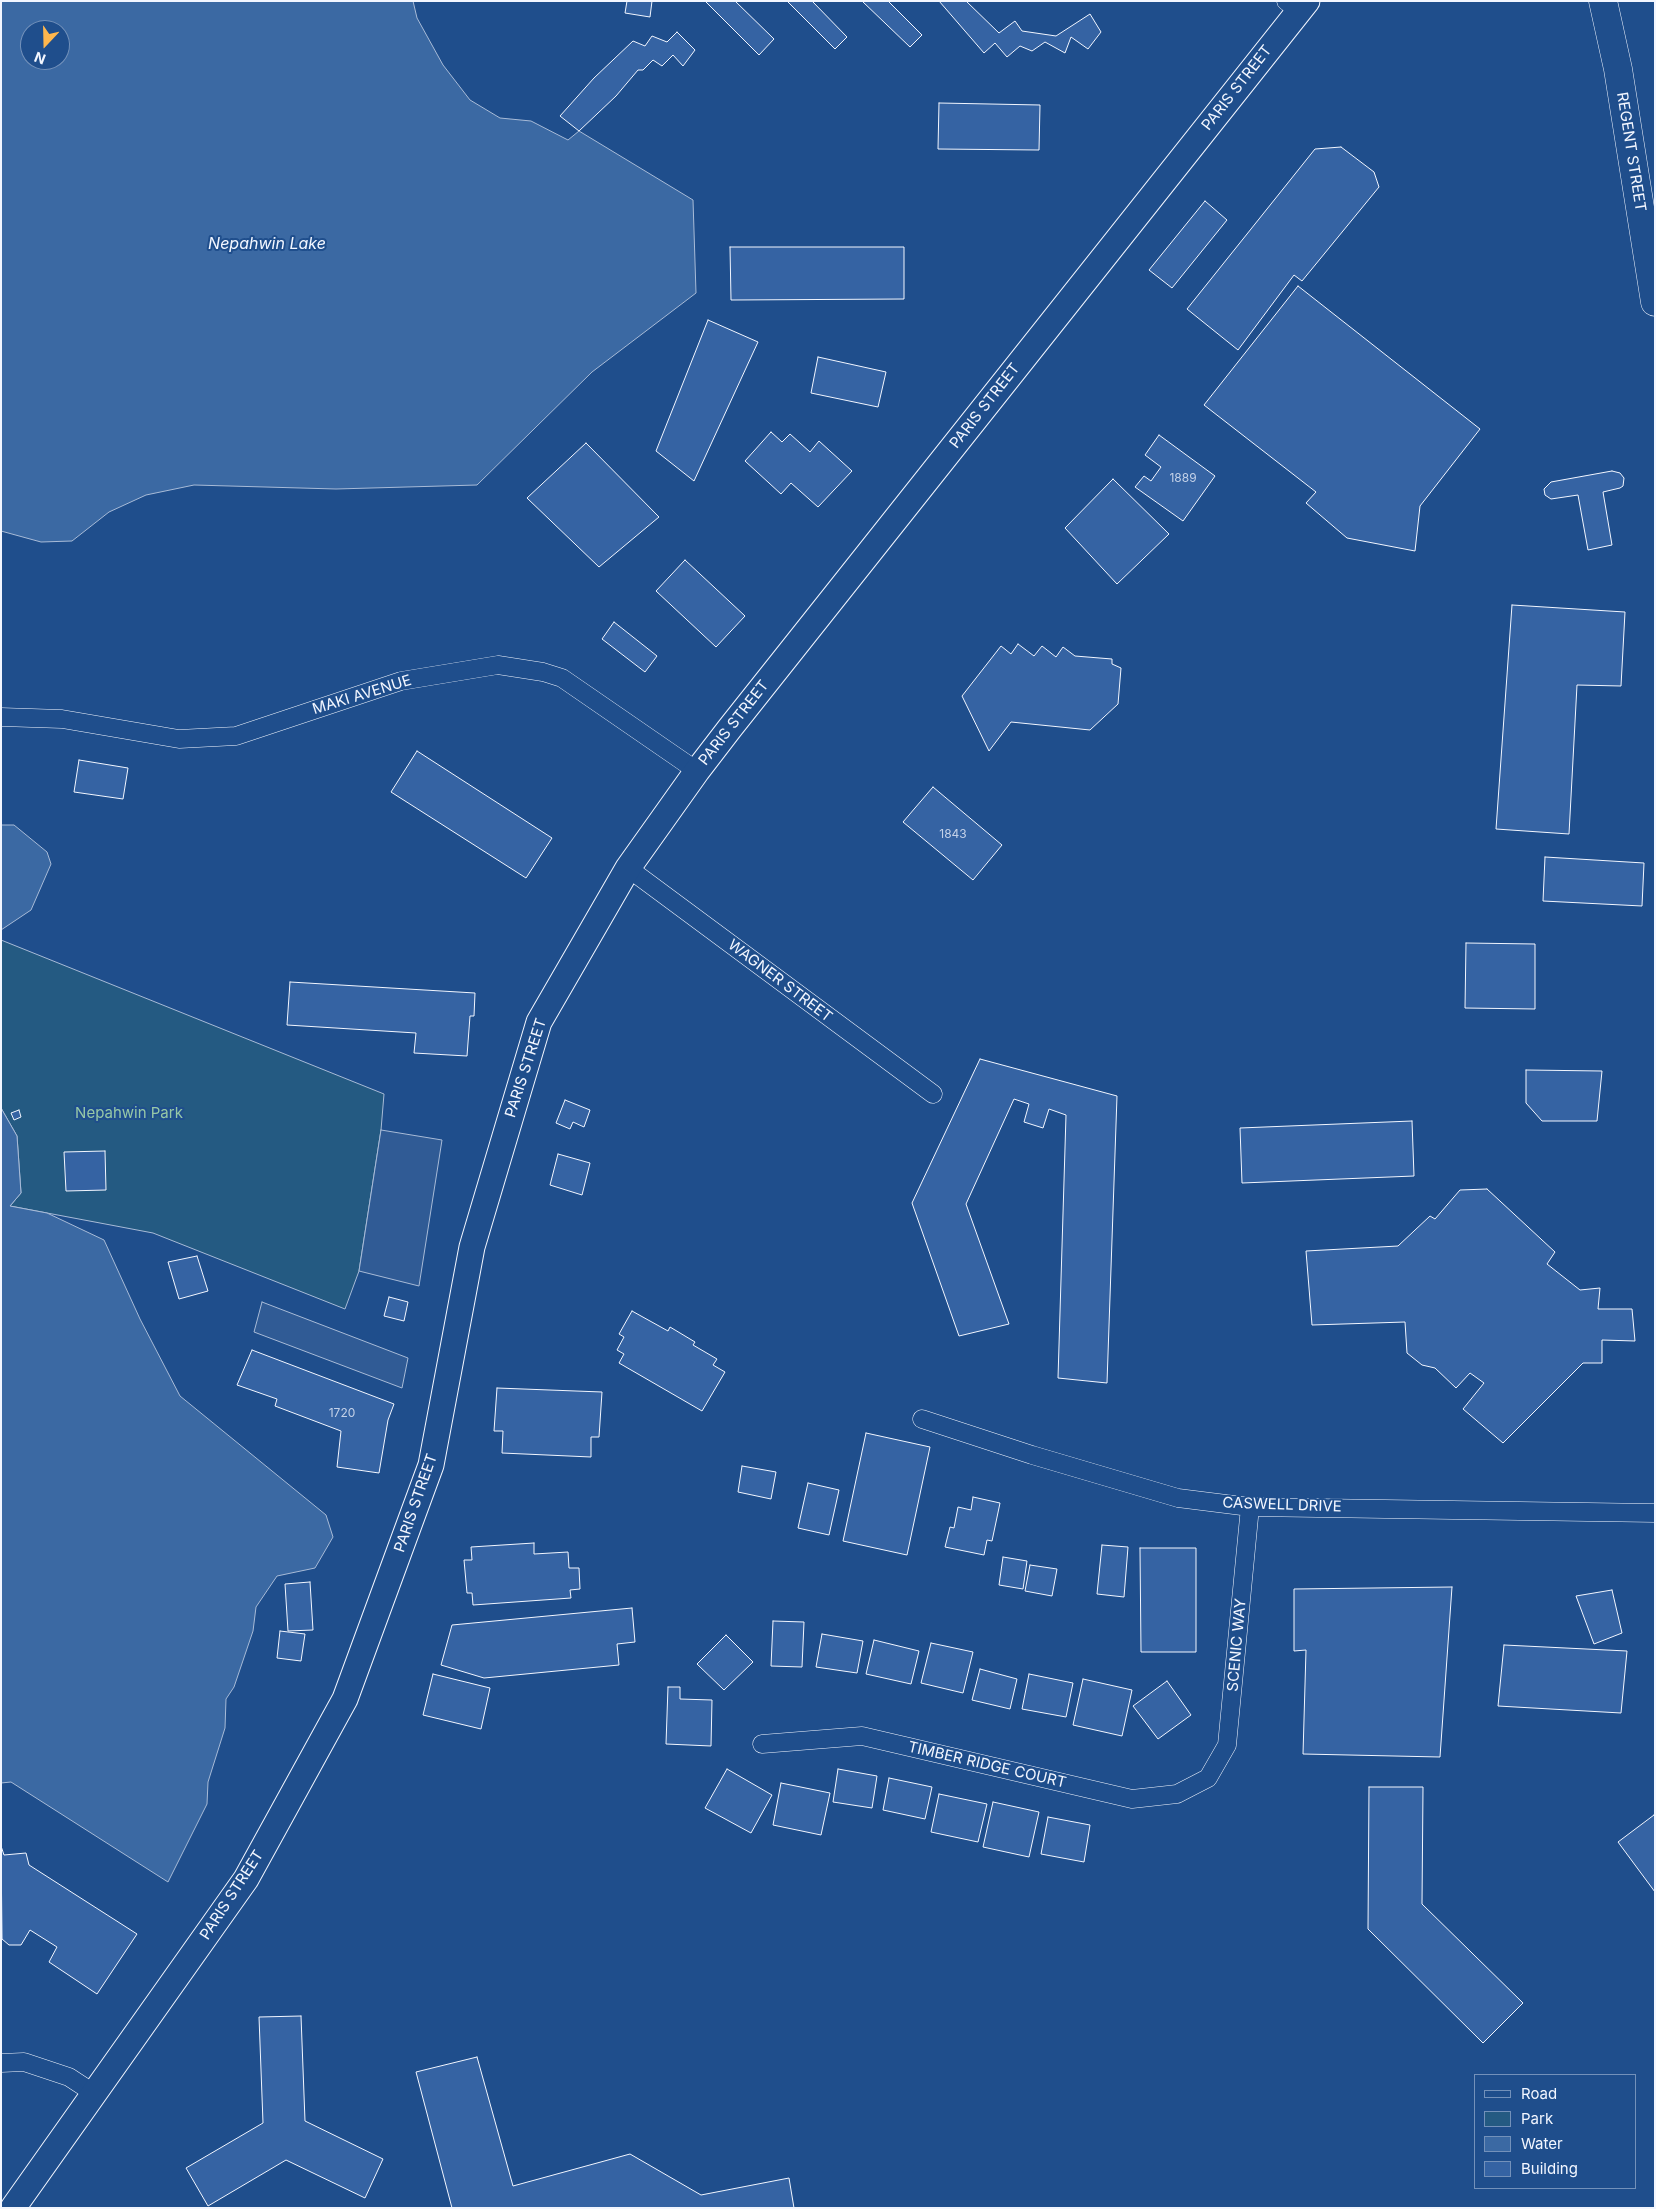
<!DOCTYPE html>
<html>
<head>
<meta charset="utf-8">
<style>
  body { margin:0 }
  #map { position:relative; width:1656px; height:2209px; overflow:hidden; background:#1f4e8c; font-family:Inter,sans-serif }
  canvas { display:block }
  .frame { position:absolute; inset:0; border:2px solid #f2f6ff; pointer-events:none }
  .legend { position:absolute; left:1474px; top:2074px; width:162px; height:115px; box-sizing:border-box; background:#1f4e8c; border:1px solid #7391ba; margin:0; padding:6px 9px; list-style:none; font-size:15px; color:#f2f6ff }
  .legend li { display:flex; align-items:center; gap:10px; height:25px }
  .legend b { width:25px; border:1px solid #7391ba }
  .north { position:absolute; left:20px; top:20px; width:50px; height:50px; box-sizing:border-box; background:#1f4e8c; border:1px solid #7391ba; border-radius:50%; rotate:201deg; font-size:14px; font-weight:700; line-height:20px; text-align:center; color:#f2f6ff }
  .north::after { content:''; display:block; margin:auto; width:18px; height:22px; background:#ffb74d; clip-path:polygon(50% 0,100% 100%,50% 72%,0 100%) }
</style>
</head>
<body>
<div id="map">
<canvas width="1656" height="2209"></canvas>
<div class="frame"></div>
<ul class="legend">
<li><b style="height:6px;background:#1f4e8c"></b>Road</li>
<li><b style="height:14px;background:#245a82"></b>Park</li>
<li><b style="height:14px;background:#3b69a3"></b>Water</li>
<li><b style="height:14px;background:#3563a3"></b>Building</li>
</ul>
<div class="north">N</div>
</div>
<script>
const ctx = document.querySelector('canvas').getContext('2d');
ctx.lineJoin = 'round';
function paint(path, color) { ctx.fillStyle = color; ctx.fill(path, 'evenodd'); }
const poly = rows => new Path2D(rows.map(r => 'M' + r).join(''));
function trace(path, color, width, dash) { ctx.strokeStyle = color; ctx.lineWidth = width; ctx.lineCap = dash ? 'butt' : 'round'; ctx.setLineDash(dash || []); ctx.stroke(path); }
function drawText(font, color, halo, rows, align = 'center') {
  ctx.font = font + ' Inter,sans-serif'; ctx.lineWidth = 4; ctx.setLineDash([]); ctx.textBaseline = 'middle'; ctx.strokeStyle = halo; ctx.fillStyle = color; for (const [text, x, y, turn = 0] of rows) {
    ctx.save(); ctx.translate(x, y); ctx.rotate((+turn || 0) * Math.PI / 180); ctx.textAlign = isNaN(turn) ? turn : align; if (halo) ctx.strokeText(text, 0, 0); ctx.fillText(text, 0, 0); ctx.restore();
  }
}
const green = poly([
  [1,940,384,1094,381,1130,359,1271,345,1309,153,1233,10,1206,21,1193,17,1136,1,1108,1,940]
]);
paint(green, '#245a82');
trace(green, '#a8bbd7', 1);
const parking = poly([
  [381,1130,442,1140,419,1286,359,1271,381,1130],
  [262,1302,408,1358,402,1388,254,1332,262,1302]
]);
paint(parking, '#305b95');
trace(parking, '#a8bbd7', 1);
const water = poly([
  [1,1,413,1,417,18,443,65,470,100,500,118,531,121,568,140,579,131,693,200,696,293,592,372,477,485,336,489,194,485,146,495,109,512,72,541,41,542,1,531,1,1],
  [30,30,60,30,60,60,30,60,30,30],
  [1,825,14,825,47,852,51,864,31,910,1,930,1,825],
  [1,1108,17,1136,21,1193,10,1206,47,1213,104,1240,140,1319,180,1396,326,1515,333,1537,315,1568,277,1576,256,1607,253,1631,234,1687,226,1699,225,1728,208,1782,207,1804,168,1882,11,1782,1,1783,1,1108]
]);
paint(water, '#3b69a3');
trace(water, '#a8bbd7', 1);
const building = poly([
  [627,1,652,1,650,17,625,13,627,1],
  [705,1,735,1,774,39,759,55,705,1],
  [787,1,812,1,847,37,835,49,787,1],
  [862,1,888,1,922,35,910,47,862,1],
  [939,1,966,1,999,33,1015,21,1022,31,1056,36,1090,14,1101,32,1088,49,1071,37,1065,53,1045,42,1032,51,1020,46,1007,57,995,43,984,53,939,1],
  [677,32,695,50,683,66,673,55,662,66,653,60,643,70,638,70,616,96,579,131,560,116,594,78,633,41,645,46,652,36,667,42,677,32],
  [939,103,1040,105,1039,150,938,149,939,103],
  [1341,147,1374,172,1379,187,1302,281,1294,275,1238,350,1187,309,1315,149,1341,147],
  [1205,201,1227,220,1172,288,1149,270,1205,201],
  [730,247,904,247,904,299,731,300,730,247],
  [1298,286,1480,429,1420,506,1415,551,1347,538,1306,503,1316,492,1204,405,1298,286],
  [708,320,758,342,694,481,656,451,708,320],
  [818,357,886,372,878,407,811,393,818,357],
  [771,432,782,442,790,434,810,452,819,441,852,471,818,507,791,483,781,494,745,461,771,432],
  [1159,435,1215,476,1183,521,1135,487,1144,476,1151,481,1161,467,1145,455,1159,435],
  [586,443,659,517,599,567,527,498,586,443],
  [1612,471,1620,473,1624,478,1623,486,1620,488,1603,492,1612,545,1588,550,1578,495,1551,499,1545,495,1544,489,1551,482,1612,471],
  [1113,479,1169,534,1117,584,1065,528,1113,479],
  [685,560,745,616,716,647,656,591,685,560],
  [1512,605,1625,612,1621,686,1577,685,1569,834,1496,829,1512,605],
  [614,622,657,656,645,672,602,639,614,622],
  [1018,644,1034,656,1042,646,1056,657,1063,647,1075,656,1112,659,1112,664,1121,668,1118,704,1090,730,1011,722,989,751,962,696,1001,646,1011,654,1018,644],
  [417,751,552,838,526,878,391,792,417,751],
  [79,760,128,768,123,799,74,792,79,760],
  [933,787,1002,845,973,880,903,822,933,787],
  [1545,857,1644,863,1642,906,1543,901,1545,857],
  [1466,943,1535,944,1535,1009,1465,1008,1466,943],
  [290,982,475,993,474,1016,470,1016,467,1056,414,1053,416,1033,287,1025,290,982],
  [980,1059,1117,1096,1107,1383,1058,1378,1066,1115,1049,1109,1043,1128,1024,1122,1029,1104,1014,1099,966,1204,1009,1324,959,1336,912,1203,980,1059],
  [1526,1070,1602,1071,1597,1121,1542,1121,1526,1103,1526,1070],
  [565,1100,590,1110,584,1127,573,1122,570,1129,556,1123,565,1100],
  [19,1110,21,1117,14,1120,11,1113,19,1110],
  [1412,1121,1414,1176,1242,1183,1240,1128,1412,1121],
  [105,1151,106,1190,66,1191,64,1152,105,1151],
  [558,1154,590,1163,582,1195,550,1185,558,1154],
  [1487,1189,1555,1252,1547,1264,1580,1290,1600,1288,1598,1309,1632,1309,1635,1341,1602,1340,1602,1363,1583,1363,1503,1443,1463,1409,1484,1383,1470,1373,1456,1388,1435,1368,1422,1365,1407,1353,1405,1322,1312,1325,1306,1251,1398,1246,1430,1216,1435,1219,1460,1190,1487,1189],
  [197,1256,208,1291,179,1299,168,1262,197,1256],
  [389,1297,408,1302,404,1321,384,1316,389,1297],
  [632,1311,668,1331,670,1327,695,1342,693,1345,717,1359,713,1365,725,1372,702,1411,619,1363,624,1354,617,1350,624,1337,619,1334,632,1311],
  [252,1350,394,1404,388,1420,379,1473,337,1467,341,1431,275,1406,277,1399,237,1385,252,1350],
  [497,1388,602,1392,599,1437,591,1437,591,1457,502,1453,503,1431,494,1431,497,1388],
  [866,1433,930,1447,907,1555,843,1541,866,1433],
  [742,1466,776,1472,771,1499,738,1492,742,1466],
  [808,1483,839,1490,829,1535,798,1528,808,1483],
  [973,1497,1000,1503,992,1541,987,1540,984,1555,945,1547,950,1527,954,1528,958,1507,971,1510,973,1497],
  [534,1543,534,1554,568,1552,569,1568,579,1568,580,1589,570,1590,571,1598,473,1605,472,1593,467,1593,464,1560,472,1560,471,1547,534,1543],
  [1102,1545,1128,1547,1124,1597,1097,1594,1102,1545],
  [1140,1548,1196,1548,1196,1652,1141,1652,1140,1548],
  [1003,1557,1027,1561,1023,1589,999,1585,1003,1557],
  [1030,1565,1057,1569,1052,1596,1025,1591,1030,1565],
  [310,1582,313,1630,288,1631,285,1584,310,1582],
  [1452,1587,1440,1757,1303,1754,1306,1650,1294,1651,1294,1589,1452,1587],
  [1612,1590,1622,1633,1594,1644,1576,1596,1612,1590],
  [632,1608,635,1642,617,1644,619,1665,484,1678,441,1665,452,1625,632,1608],
  [773,1621,804,1622,802,1667,771,1666,773,1621],
  [280,1631,305,1634,301,1661,277,1658,280,1631],
  [822,1634,863,1641,857,1673,816,1667,822,1634],
  [726,1635,753,1662,724,1690,697,1664,726,1635],
  [874,1640,919,1651,911,1684,866,1674,874,1640],
  [931,1643,973,1652,963,1693,921,1683,931,1643],
  [1504,1645,1627,1651,1621,1713,1498,1706,1504,1645],
  [980,1669,1017,1679,1010,1709,972,1700,980,1669],
  [433,1674,490,1688,481,1729,423,1715,433,1674],
  [1029,1674,1073,1683,1066,1717,1022,1709,1029,1674],
  [1083,1679,1132,1690,1122,1736,1073,1725,1083,1679],
  [1167,1681,1191,1715,1158,1739,1133,1706,1167,1681],
  [668,1687,680,1687,680,1699,712,1700,711,1746,666,1744,668,1687],
  [727,1769,772,1795,751,1833,705,1808,727,1769],
  [838,1769,877,1776,872,1808,833,1802,838,1769],
  [889,1778,932,1787,925,1819,883,1810,889,1778],
  [781,1783,830,1793,821,1835,773,1825,781,1783],
  [1369,1787,1423,1787,1422,1904,1523,2003,1483,2043,1368,1929,1369,1787],
  [939,1794,987,1804,978,1842,931,1832,939,1794],
  [993,1802,1039,1812,1029,1857,983,1847,993,1802],
  [1654,1815,1655,1816,1655,1892,1618,1842,1654,1815],
  [1048,1817,1090,1825,1084,1862,1041,1854,1048,1817],
  [1,1846,4,1855,26,1853,29,1865,137,1934,97,1994,49,1962,57,1947,30,1930,21,1945,9,1945,2,1939,1,1846],
  [301,2016,305,2121,383,2159,365,2198,286,2160,208,2206,186,2168,263,2123,259,2017,301,2016],
  [477,2057,513,2186,630,2154,701,2195,789,2178,794,2208,452,2208,416,2072,477,2057]
]);
paint(building, '#3563a3');
trace(building, '#f2f6ff', 1);
const minor = poly([
  [1286,1,1299,11],
  [1,717,62,719,179,739,236,736,401,681,498,665,543,672,562,678,697,771],
  [628,868,933,1094],
  [922,1419,1032,1455,1178,1498,1250,1507,1655,1513],
  [762,1744,862,1736,1132,1799,1177,1794,1208,1778,1227,1745,1250,1507],
  [1,2063,24,2062,69,2077,95,2094]
]);
const secondary = poly([
  [13,2208,246,1879,345,1699,431,1465,472,1247,539,1022,628,868,697,771,730,728,1307,1]
]);
const primary = poly([
  [1603,1,1618,69,1655,302]
]);
trace(minor, '#f2f6ff', 19);
trace(secondary, '#f2f6ff', 27);
trace(primary, '#f2f6ff', 29);
trace(minor, '#1f4e8c', 18);
trace(secondary, '#1f4e8c', 25);
trace(primary, '#1f4e8c', 28);
drawText('12px', '#c3d1e8', null, [
  ["1889",1183,478],
  ["1843",953,834],
  ["1720",342,1413]
]);
drawText('15px', '#f2f6ff', '#1f4e8c', [
  ["PARIS STREET",1237,88,-52],
  ["REGENT STREET",1631,152,81],
  ["PARIS STREET",985,406,-52],
  ["MAKI AVENUE",362,695,-17],
  ["PARIS STREET",734,723,-52],
  ["WAGNER STREET",780,981,37],
  ["PARIS STREET",526,1068,-72],
  ["PARIS STREET",416,1503,-71],
  ["CASWELL DRIVE",1282,1505,2],
  ["SCENIC WAY",1237,1645,-85],
  ["TIMBER RIDGE COURT",987,1765,13],
  ["PARIS STREET",232,1895,-57]
]);
drawText('15px', '#97c8a6', '#1f4e8c', [
  ["Nepahwin Park",129,1113]
]);
drawText('italic 16px', '#f2f6ff', '#1f4e8c', [
  ["Nepahwin Lake",267,244]
]);
</script>
</body>
</html>
